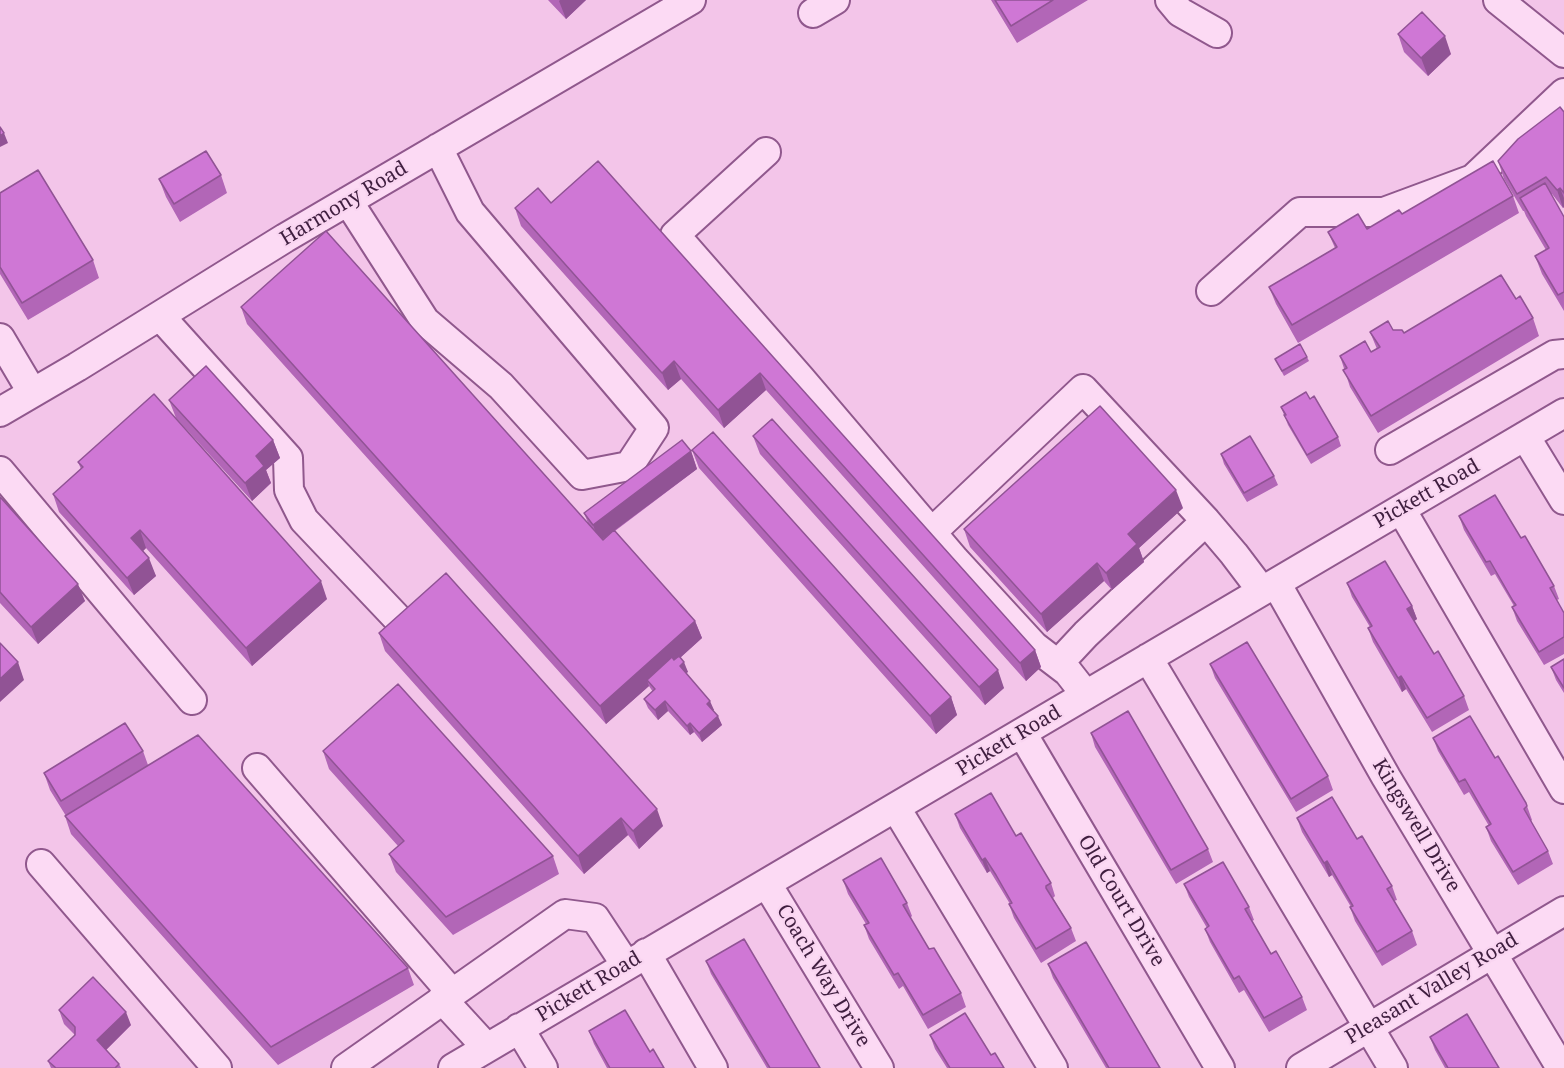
<!DOCTYPE html>
<html>
<head>
<meta charset="utf-8">
<style>
  body { margin:0 }
  canvas { display:block; background:#f3c5e9 }
</style>
</head>
<body>
<canvas width="1564" height="1068"></canvas>
<script>
const ctx = document.querySelector('canvas').getContext('2d');
ctx.lineJoin = 'round';
const poly = rows => new Path2D(rows.map(r => 'M' + r).join(''));
function trace(path, color, width, dash) { ctx.strokeStyle = color; ctx.lineWidth = width; ctx.lineCap = dash ? 'butt' : 'round'; ctx.setLineDash(dash || []); ctx.stroke(path); }
function paint(path, color) { ctx.fillStyle = color; ctx.fill(path, 'evenodd'); }
function drawText(font, color, halo, rows, align = 'center') {
  ctx.font = font + ' "Noto Serif",serif'; ctx.lineWidth = 4.5; ctx.setLineDash([]); ctx.textBaseline = 'middle'; ctx.strokeStyle = halo; ctx.fillStyle = color; for (const [text, x, y, turn = 0] of rows) {
    ctx.save(); ctx.translate(x, y); ctx.rotate((+turn || 0) * Math.PI / 180); ctx.textAlign = isNaN(turn) ? turn : align; if (halo) ctx.strokeText(text, 0, 0); ctx.fillText(text, 0, 0); ctx.restore();
  }
}
const minor = poly([
  [1170,0,1180,12,1217,33],
  [1498,0,1564,53],
  [813,13,835,0],
  [766,152,675,235,801,379,955,560,1034,646,1068,672,1086,695],
  [348,201,425,321,501,386,582,475,629,466,654,428,470,212,438,148],
  [1211,291,1300,212,1384,212,1473,179,1564,93],
  [160,316,288,458,289,490,304,520,397,618],
  [0,338,32,392],
  [0,412,77,367,285,238,691,0],
  [1525,436,1564,500],
  [1390,450,1554,355,1564,354],
  [0,471,192,700],
  [1401,509,1564,789],
  [932,532,1083,389,1206,521,1234,554,1262,591],
  [1276,583,1386,777,1561,1068],
  [1148,658,1393,1068],
  [1058,664,1086,634,1206,521],
  [1022,733,1220,1068],
  [257,768,451,992],
  [896,808,1053,1068],
  [41,864,217,1068],
  [767,884,879,1068],
  [646,953,713,1068],
  [442,999,487,1048],
  [519,1028,543,1068],
  [346,1068,565,914,595,918,626,965],
  [453,1068,1564,413],
  [1301,1068,1564,911]
]);
trace(minor, '#90588d', 32);
trace(minor, '#fcdaf4', 28);
paint(poly([
  [548,0,586,0,566,19],
  [991,0,1088,0,1017,43],
  [1398,34,1451,54,1428,76,1404,52],
  [1564,112,1564,207,1563,208,1552,194,1551,195,1564,217,1564,311,1542,274,1535,256,1546,250,1526,216,1524,211,1523,211,1504,179,1498,161],
  [598,161,1035,650,1041,667,1026,681,766,390,724,428,681,379,668,390,521,226,515,208,551,203],
  [221,175,227,193,180,222,166,197,159,179],
  [0,193,93,260,99,278,28,320,0,274],
  [1513,196,1519,213,1298,343,1276,304,1269,287,1335,248,1328,232,1367,229,1402,214],
  [1516,299,1533,318,1539,336,1378,433,1350,387,1340,356,1371,352,1377,349,1370,332,1393,330,1404,333],
  [241,307,588,523,584,513,691,451,697,469,615,531,695,621,702,638,680,658,688,672,686,673,714,710,713,711,722,725,702,742,694,732,690,735,668,711,658,720,648,708,644,699,653,692,649,686,606,724,247,324],
  [1307,357,1309,361,1284,376,1275,359],
  [1310,399,1338,437,1341,446,1311,464,1288,425,1281,407],
  [169,400,273,440,280,458,266,470,271,483,252,501,176,418],
  [753,436,1004,688,985,705,760,454],
  [692,450,951,697,957,715,936,734,699,468],
  [1221,454,1274,476,1278,485,1247,502,1224,464],
  [78,462,327,599,252,666,146,548,143,551,156,576,134,595,59,512,53,494,81,469],
  [0,497,85,601,38,644,0,603],
  [1183,508,1139,548,1144,562,1112,590,1104,581,1047,632,970,547,964,529],
  [1459,516,1521,538,1554,586,1559,599,1557,600,1564,613,1564,654,1544,665,1517,621,1512,607,1514,606,1495,574,1491,576,1464,530],
  [1347,583,1412,606,1417,619,1414,621,1434,654,1464,696,1469,710,1432,732,1406,689,1402,692,1373,642,1368,628,1370,627,1352,597],
  [379,633,663,826,639,849,628,835,584,874,385,651],
  [1564,659,1564,693,1556,680,1551,667],
  [1210,664,1328,776,1333,790,1296,812,1215,678],
  [1091,733,1208,849,1213,862,1176,884,1095,747],
  [1433,738,1495,758,1527,806,1532,820,1531,821,1548,851,1553,864,1518,885,1491,841,1486,827,1489,826,1469,792,1464,795,1438,751],
  [143,751,148,765,408,968,414,985,278,1065,71,834,65,816,66,816,50,790,44,773],
  [323,751,553,856,559,874,453,935,396,872,389,854,398,846,329,769],
  [955,814,1016,836,1051,883,1055,896,1053,898,1071,928,1076,941,1041,963,1014,918,1009,904,1010,904,1001,889,990,871,987,873,960,828],
  [1297,818,1357,839,1392,886,1397,900,1394,901,1412,931,1417,945,1382,966,1355,921,1350,907,1351,907,1332,875,1329,877,1302,832],
  [843,880,907,903,912,916,910,918,929,949,961,993,966,1007,928,1029,903,986,899,989,869,939,864,925,866,924,848,894],
  [1184,884,1249,907,1254,920,1252,921,1271,954,1302,997,1307,1010,1269,1032,1244,990,1239,993,1210,942,1205,929,1207,928,1189,897],
  [706,961,820,1068,767,1068,711,974],
  [1048,964,1160,1068,1106,1068,1053,978],
  [59,1010,131,1025,106,1050,119,1064,121,1068,51,1068,48,1061,75,1035,64,1024],
  [589,1031,650,1052,664,1068,607,1068,594,1044],
  [930,1035,991,1055,1004,1068,947,1068,935,1049],
  [1430,1037,1499,1068,1445,1068,1435,1050]
]), '#b266b7');
paint(poly([
  [560,0,586,0,566,19,559,1],
  [1445,36,1451,54,1428,76,1421,58],
  [4,133,8,143,0,147,0,136],
  [1560,188,1564,198,1564,207,1563,208,1557,190],
  [674,361,681,379,668,390,662,373],
  [760,373,766,390,724,428,718,410],
  [273,440,280,458,266,470,271,483,252,501,245,483,256,456],
  [691,451,697,469,599,542,593,525],
  [1176,490,1183,508,1139,548,1144,562,1112,590,1106,573,1128,534],
  [140,530,146,548,138,556,131,538],
  [149,558,156,576,134,595,127,578],
  [1097,563,1104,581,1047,632,1041,614],
  [321,581,327,599,252,666,246,648],
  [78,584,85,601,38,644,31,627],
  [1412,606,1417,619,1412,623,1407,609],
  [695,621,702,638,651,684,647,680,649,686,606,724,600,706],
  [1035,650,1041,667,1026,681,1020,663],
  [18,662,24,680,0,702,0,679],
  [684,662,688,672,683,675,680,666],
  [998,670,1004,688,985,705,979,687],
  [1401,676,1406,689,1402,692,1398,678],
  [951,697,957,715,936,734,930,716],
  [665,701,668,711,658,720,655,710],
  [710,701,714,710,710,713,707,704],
  [718,716,722,725,702,742,699,733],
  [690,723,694,732,690,735,687,726],
  [657,809,663,826,639,849,633,831],
  [621,818,628,835,584,874,578,856],
  [985,858,990,871,987,873,982,860],
  [1327,861,1332,875,1329,877,1324,863],
  [126,1012,131,1025,102,1054,97,1040]
]), '#915395');
const building = poly([
  [995,0,1053,0,1011,26,995,0],
  [1422,12,1445,36,1421,58,1398,34,1422,12],
  [1560,107,1564,112,1564,193,1560,188,1557,190,1546,177,1517,194,1498,161,1518,139,1560,107],
  [0,127,4,133,0,136,0,127],
  [206,151,221,175,174,204,159,179,206,151],
  [598,161,1035,650,1020,663,760,373,718,410,674,361,662,373,515,208,538,188,551,203,598,161],
  [1493,161,1513,196,1292,325,1269,287,1337,247,1328,232,1358,214,1367,229,1399,210,1402,214,1493,161],
  [38,170,93,260,22,303,0,267,0,193,38,170],
  [1545,183,1564,217,1564,292,1558,295,1535,256,1549,248,1520,198,1545,183],
  [326,231,603,540,614,530,695,621,600,706,241,307,326,231],
  [1501,275,1516,299,1520,296,1533,318,1371,416,1343,370,1347,368,1340,356,1365,341,1371,352,1380,347,1370,332,1388,321,1393,330,1402,330,1404,333,1501,275],
  [1300,344,1307,357,1282,371,1275,359,1300,344],
  [206,366,273,440,256,456,264,466,245,483,169,400,206,366],
  [1306,392,1310,399,1314,396,1338,437,1307,455,1284,415,1286,415,1281,407,1306,392],
  [154,394,321,581,246,648,140,530,131,538,149,558,127,578,53,494,83,467,78,462,154,394],
  [1100,406,1176,490,1128,534,1137,544,1106,573,1097,563,1041,614,964,529,1100,406],
  [772,419,998,670,979,687,753,436,772,419],
  [713,432,951,697,930,716,692,450,713,432],
  [1250,436,1274,476,1244,493,1221,454,1250,436],
  [682,440,691,451,593,525,584,513,682,440],
  [1495,495,1521,538,1525,536,1554,586,1550,588,1564,613,1564,637,1539,652,1512,607,1516,605,1513,601,1490,561,1486,562,1459,516,1495,495],
  [0,497,78,584,31,627,0,592,0,497],
  [1385,561,1412,606,1407,609,1434,654,1438,651,1464,696,1427,718,1401,676,1398,678,1368,628,1372,626,1347,583,1385,561],
  [446,573,657,809,633,831,621,818,578,856,379,633,446,573],
  [1247,642,1328,776,1291,799,1210,664,1247,642],
  [0,643,18,662,0,679,0,643],
  [679,656,684,662,680,666,710,701,707,704,718,716,699,733,690,723,687,726,665,701,655,710,644,699,655,689,647,680,672,657,674,660,679,656],
  [1564,659,1564,688,1551,667,1564,659],
  [398,684,553,856,446,917,389,854,404,841,323,751,398,684],
  [1128,711,1208,849,1171,870,1091,733,1128,711],
  [1470,716,1495,758,1498,756,1526,803,1527,806,1524,809,1548,851,1513,872,1486,827,1491,824,1481,807,1465,779,1459,782,1433,738,1470,716],
  [125,723,143,751,61,801,44,773,125,723],
  [198,735,408,968,271,1047,65,816,198,735],
  [991,793,1016,836,1021,833,1051,883,1046,886,1046,888,1071,928,1036,949,1009,904,1012,903,996,875,985,858,982,860,955,814,991,793],
  [1332,797,1357,839,1362,836,1390,883,1392,886,1387,889,1412,931,1377,952,1350,907,1353,906,1327,861,1324,863,1297,818,1332,797],
  [881,858,907,903,903,905,929,949,934,948,961,993,923,1015,898,973,894,975,864,925,869,923,843,880,881,858],
  [1223,862,1249,907,1245,909,1271,954,1276,951,1302,997,1264,1018,1239,976,1234,979,1205,929,1209,926,1184,884,1223,862],
  [744,939,820,1068,770,1068,706,961,744,939],
  [1086,942,1160,1068,1109,1068,1048,964,1086,942],
  [93,977,126,1012,97,1040,119,1064,115,1068,56,1068,48,1061,75,1035,75,1027,59,1010,93,977],
  [625,1010,650,1052,653,1049,664,1068,610,1068,589,1031,625,1010],
  [965,1013,991,1055,995,1053,1004,1068,950,1068,930,1035,965,1013],
  [1467,1014,1499,1068,1448,1068,1430,1037,1467,1014]
]);
paint(building, '#cf77d5');
trace(building, '#915395', 1.5);
drawText('20px', '#3f1e3f', '#f9d5f1', [
  ["Harmony Road",344,204,-31],
  ["Pickett Road",1427,494,-30],
  ["Pickett Road",1009,741,-31],
  ["Kingswell Drive",1416,826,59],
  ["Old Court Drive",1121,901,59],
  ["Coach Way Drive",823,976,59],
  ["Pickett Road",589,987,-31],
  ["Pleasant Valley Road",1432,989,-31]
]);
</script>
</body>
</html>
